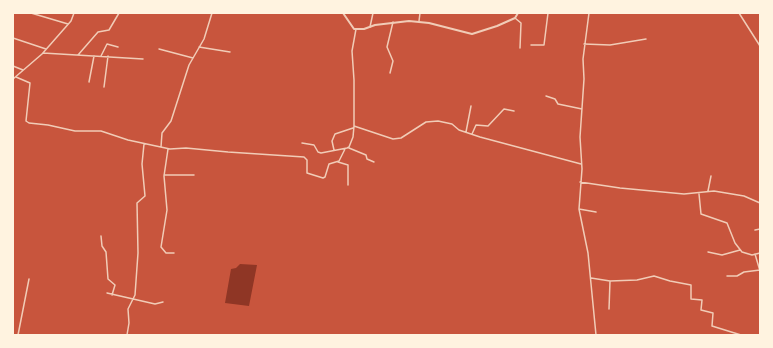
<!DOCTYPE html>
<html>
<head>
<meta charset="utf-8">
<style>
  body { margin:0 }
  #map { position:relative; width:773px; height:348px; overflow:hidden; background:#c8553d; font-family:Barlow,sans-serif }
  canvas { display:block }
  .frame { position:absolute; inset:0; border:14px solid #fff3e0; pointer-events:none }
</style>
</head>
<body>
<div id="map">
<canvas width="773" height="348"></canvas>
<div class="frame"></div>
</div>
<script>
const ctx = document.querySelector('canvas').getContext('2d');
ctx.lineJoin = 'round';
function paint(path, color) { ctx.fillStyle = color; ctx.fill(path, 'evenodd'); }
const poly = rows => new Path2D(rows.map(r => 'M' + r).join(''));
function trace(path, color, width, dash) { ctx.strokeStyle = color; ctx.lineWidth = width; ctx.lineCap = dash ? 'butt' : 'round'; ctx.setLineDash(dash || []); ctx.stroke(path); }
paint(poly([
  [240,264,257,265,249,306,225,303,231,269,236,268]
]), '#8f3625');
trace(poly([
  [31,13,68,24],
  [589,13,583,59,584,79,580,137,582,169,579,209,588,253,596,335],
  [739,13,760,46],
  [515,18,521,23,520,48],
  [419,21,420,13],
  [370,27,373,13],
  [356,29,352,51,354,80,354,126,393,139,401,138,426,122,438,121,452,124,459,130,480,137,581,164],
  [13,38,46,49],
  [584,44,610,45,646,39],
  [531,45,544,45,548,13],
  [199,47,230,52],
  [159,49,193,58],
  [43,53,143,59],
  [78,55,98,32,109,30,119,13],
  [101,56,107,44,118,47],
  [13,66,23,70],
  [390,73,393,61,387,47,393,22],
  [16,77,30,83,26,121,29,123,48,125,75,131,101,131,128,140,170,149,186,148,228,152,304,157,307,160,307,173,323,178,325,177,329,164,339,161,345,149],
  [13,79,42,54,71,21,74,13],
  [89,82,94,56],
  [104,87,108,56],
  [546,96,555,99,558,104,582,109],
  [466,132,471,106],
  [472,134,476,125,488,126,504,109,514,111],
  [302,143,314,145,318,152,321,153,347,148,349,147,353,137,354,126],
  [161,147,162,133,171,121,189,65,204,39,212,13],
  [349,148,366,155,367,159,374,162],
  [168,149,164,176,167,210,161,247,166,253,174,253],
  [334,150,332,141,335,134,353,128],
  [338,162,348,165,348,185],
  [164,175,194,175],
  [580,182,620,188,684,194,714,191,744,196,760,203],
  [708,191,711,176],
  [699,194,701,214,727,223,735,243,742,252,752,255,760,253],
  [579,209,596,212],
  [755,230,760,229],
  [101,236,102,246,106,252,108,279,115,285,112,295],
  [708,252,722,255,740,250],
  [755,254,760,271],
  [727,276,737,276,744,272,760,270],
  [591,278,610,281,609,309],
  [610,281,637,280,654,276,670,281,691,285,691,299,702,300,701,310,713,313,712,326,741,335],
  [107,293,155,304,163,302],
  [18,335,29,279],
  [127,335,129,323,128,309,135,295,138,253,137,203,145,196,142,164,144,144],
  [751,335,760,335]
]), '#f1ccb7', 1.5);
trace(poly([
  [343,13,354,29,364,29,375,25,409,21,429,23,472,34,497,26,515,18,518,13]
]), '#f1ccb7', 2);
</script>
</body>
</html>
